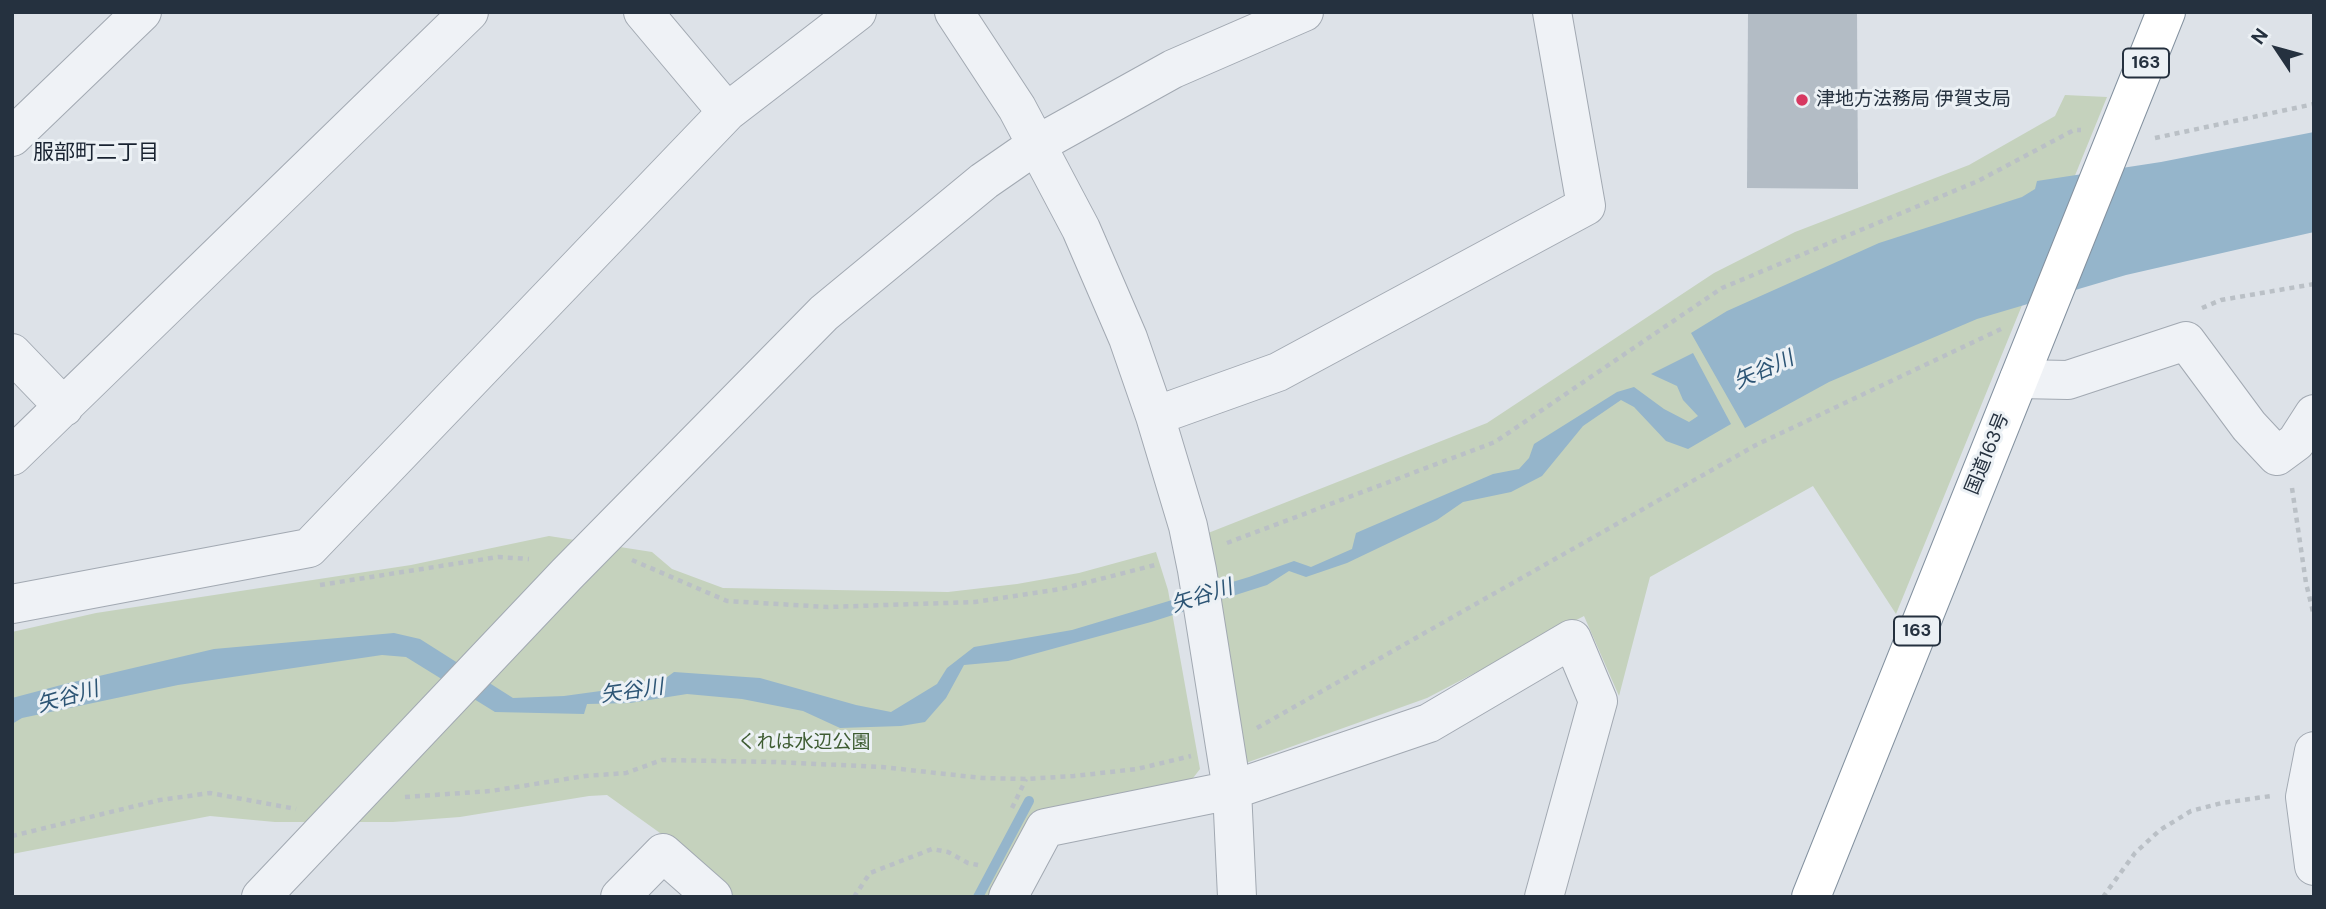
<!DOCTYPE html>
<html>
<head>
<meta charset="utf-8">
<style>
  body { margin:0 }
  #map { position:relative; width:2326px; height:909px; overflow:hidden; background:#dde2e8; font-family:"DM Sans",sans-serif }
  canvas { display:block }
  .frame { position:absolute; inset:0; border:14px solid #25313f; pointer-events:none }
  .north { position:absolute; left:2242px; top:14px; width:70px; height:70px; -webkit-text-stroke:5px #ecf1f5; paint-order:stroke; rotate:306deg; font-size:19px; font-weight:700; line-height:28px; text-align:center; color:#25313f }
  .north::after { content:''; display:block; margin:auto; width:24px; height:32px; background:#25313f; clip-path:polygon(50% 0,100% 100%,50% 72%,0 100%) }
</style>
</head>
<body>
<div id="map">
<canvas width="2326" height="909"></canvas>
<div class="frame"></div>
<div class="north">N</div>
</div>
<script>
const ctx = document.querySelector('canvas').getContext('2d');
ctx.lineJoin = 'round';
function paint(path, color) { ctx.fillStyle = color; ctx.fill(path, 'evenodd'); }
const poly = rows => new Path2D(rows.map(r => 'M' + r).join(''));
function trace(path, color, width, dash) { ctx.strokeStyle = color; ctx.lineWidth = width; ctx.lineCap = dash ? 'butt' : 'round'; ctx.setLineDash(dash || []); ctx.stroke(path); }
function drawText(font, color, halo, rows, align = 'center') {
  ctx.font = font + ' "DM Sans","Noto Sans JP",sans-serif'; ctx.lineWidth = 6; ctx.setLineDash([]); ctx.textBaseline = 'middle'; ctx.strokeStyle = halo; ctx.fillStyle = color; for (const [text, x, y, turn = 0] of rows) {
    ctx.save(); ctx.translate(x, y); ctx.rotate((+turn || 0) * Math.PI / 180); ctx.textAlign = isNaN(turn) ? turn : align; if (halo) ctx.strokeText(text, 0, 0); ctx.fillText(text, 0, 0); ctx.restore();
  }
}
paint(poly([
  [2065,95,2107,97,1896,614,1813,486,1650,577,1619,696,1584,616,1427,698,1243,764,1198,537,1487,423,1714,273,1795,232,1969,165,2055,116],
  [549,536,652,552,672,569,723,588,948,592,1017,584,1079,573,1156,552,1168,590,1200,769,1190,782,1033,812,988,897,733,897,660,833,607,795,589,796,460,817,393,822,275,822,210,816,12,854,12,632,96,613,411,565]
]), '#c5d2bd');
paint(poly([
  [2314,132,2314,232,2126,275,1977,319,1829,382,1745,428,1691,333,1727,311,1879,243,2022,197,2035,189,2037,181,2161,162],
  [1693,353,1731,424,1688,449,1666,441,1634,407,1621,400,1583,426,1542,476,1511,492,1463,502,1437,520,1347,563,1306,577,1289,571,1267,585,1151,622,1008,661,964,665,946,698,925,722,901,726,840,728,803,711,742,699,687,694,630,703,587,704,584,714,495,712,406,657,382,655,178,685,22,718,12,724,12,698,65,684,214,649,394,633,420,639,513,698,564,696,659,683,674,672,760,678,856,705,891,712,937,684,947,668,974,647,1072,630,1249,577,1294,561,1311,567,1352,549,1356,533,1493,474,1519,469,1529,458,1534,444,1617,392,1634,387,1664,409,1689,422,1698,416,1683,400,1677,386,1651,374]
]), '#95b5cb');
trace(poly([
  [978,897,1029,801]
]), '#95b5cb', 10);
paint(poly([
  [1748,12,1857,12,1858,189,1747,188]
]), '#b3bcc5');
const minor = poly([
  [643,12,727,112],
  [954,12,1017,108,1081,229,1128,338,1155,416,1188,526,1197,570,1232,790,1237,897],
  [12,137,142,12],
  [12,353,64,407],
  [2019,379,2068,380,2186,341,2249,426,2277,456,2296,442,2314,414],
  [1155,416,1278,372,1586,206,1552,12],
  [12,456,469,12],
  [12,604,309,548,727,112,857,12],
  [2314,751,2305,797,2314,866],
  [261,897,567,574,824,313,984,181,1036,145,1173,69,1304,12],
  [620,897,663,853,713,897],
  [1008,897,1045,828,1232,790,1429,723,1572,639,1598,701,1544,897]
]);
const highway = poly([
  [1811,897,2166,12]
]);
trace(minor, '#a2a9b2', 40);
trace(highway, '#83919f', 40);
trace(poly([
  [2155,138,2314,104],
  [2202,308,2221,300,2314,284],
  [2292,488,2306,583,2314,616],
  [1227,543,1495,442,1722,288,1978,181,2074,130,2081,130],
  [632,560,727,601,828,607,975,602,1061,589,1159,564],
  [320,585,498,557,529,559],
  [1257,728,1756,445,2001,329],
  [405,797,491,791,585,776,626,773,662,760,775,762,882,767,982,778,1026,779,1074,776,1137,769,1191,756],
  [1012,808,1026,779],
  [12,836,160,800,210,793,296,809],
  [854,897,870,873,932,849,948,852,968,863,978,865],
  [2103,897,2135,853,2160,830,2191,811,2222,803,2271,796]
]), '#bac0c6', 4.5, [5, 5]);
trace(minor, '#eff2f6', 38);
trace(highway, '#fff', 38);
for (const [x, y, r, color] of [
  [1802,100,7,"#d73861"]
]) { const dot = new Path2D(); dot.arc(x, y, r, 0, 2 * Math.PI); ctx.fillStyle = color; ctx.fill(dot); trace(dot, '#ecf1f5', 2.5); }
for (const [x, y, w] of [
  [2146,63,46],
  [1917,631,46]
]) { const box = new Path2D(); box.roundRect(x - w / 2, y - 14.5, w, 29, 5); ctx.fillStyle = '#ecf1f5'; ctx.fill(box); trace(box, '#25313f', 2); }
drawText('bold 18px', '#25313f', null, [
  ["163",2146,63],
  ["163",1917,631]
]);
drawText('19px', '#25313f', '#ecf1f5', [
  ["津地方法務局 伊賀支局",1816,100]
], 'left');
drawText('19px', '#25313f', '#ecf1f5', [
  ["国道163号",1988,454,-68]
]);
drawText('19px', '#3e5c32', '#ecf1f5', [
  ["くれは水辺公園",804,743]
]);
drawText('21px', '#182230', '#ecf1f5', [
  ["服部町二丁目",96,153]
]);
drawText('italic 21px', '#2d5575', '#ecf1f5', [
  ["矢谷川",1764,371,-24],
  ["矢谷川",1202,597,-18],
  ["矢谷川",632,692,-8],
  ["矢谷川",68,698,-16]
]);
</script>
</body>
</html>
